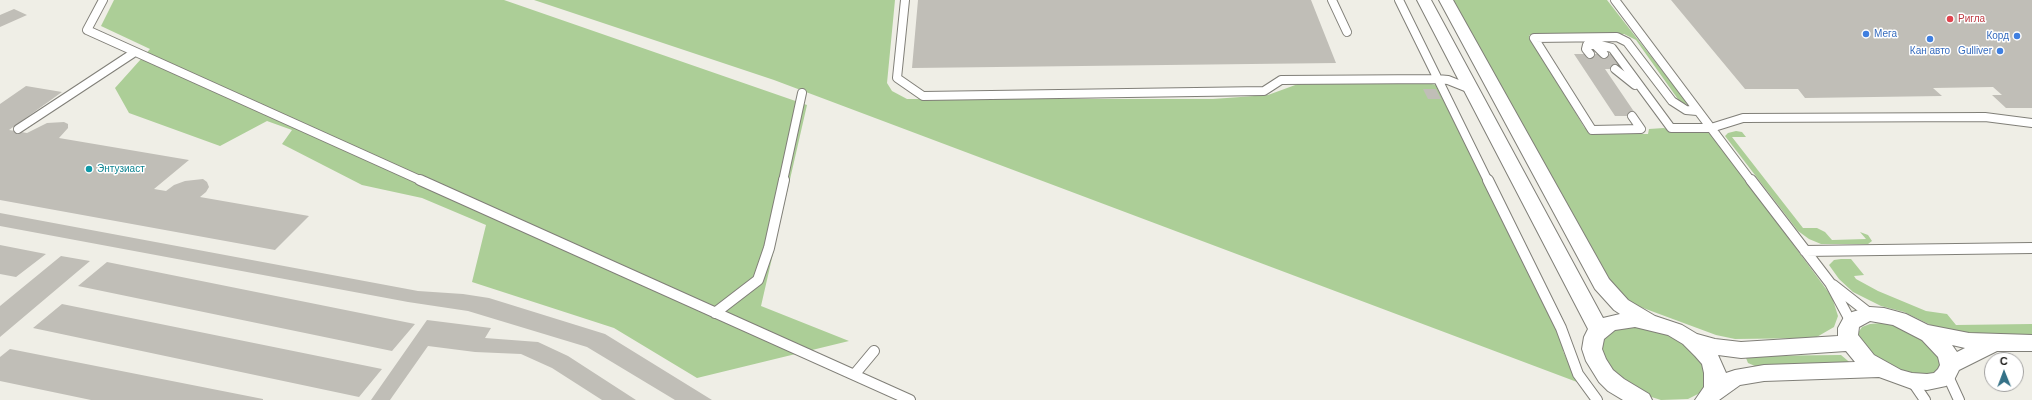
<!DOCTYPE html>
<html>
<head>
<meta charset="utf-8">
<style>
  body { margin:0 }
  #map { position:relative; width:2032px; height:400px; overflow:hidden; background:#efeee6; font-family:Arial,sans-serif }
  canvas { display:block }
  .north { position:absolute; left:1984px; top:352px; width:40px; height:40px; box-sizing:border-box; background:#fff; border:1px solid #a3a2a1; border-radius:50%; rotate:359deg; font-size:11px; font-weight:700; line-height:16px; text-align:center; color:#181715 }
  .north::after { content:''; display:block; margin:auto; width:14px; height:18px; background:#347187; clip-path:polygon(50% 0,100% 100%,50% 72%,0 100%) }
</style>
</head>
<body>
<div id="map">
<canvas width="2032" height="400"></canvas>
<div class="north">С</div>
</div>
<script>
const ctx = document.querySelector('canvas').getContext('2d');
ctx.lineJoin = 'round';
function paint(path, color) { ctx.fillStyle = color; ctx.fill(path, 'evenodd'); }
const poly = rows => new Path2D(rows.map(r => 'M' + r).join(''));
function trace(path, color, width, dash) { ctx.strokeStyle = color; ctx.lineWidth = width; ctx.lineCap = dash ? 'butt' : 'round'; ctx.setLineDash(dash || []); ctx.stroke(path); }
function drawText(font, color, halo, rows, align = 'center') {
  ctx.font = font + ' Arial,sans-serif'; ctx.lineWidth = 3; ctx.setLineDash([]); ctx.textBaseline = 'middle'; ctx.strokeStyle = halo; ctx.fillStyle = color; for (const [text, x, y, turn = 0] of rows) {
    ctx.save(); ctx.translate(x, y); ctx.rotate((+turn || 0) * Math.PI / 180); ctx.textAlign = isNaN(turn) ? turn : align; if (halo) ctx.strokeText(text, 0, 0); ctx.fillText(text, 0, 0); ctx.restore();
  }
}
paint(poly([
  [114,0,504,0,807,105,761,306,849,341,697,378,614,328,472,282,486,225,422,198,362,185,282,144,292,130,267,121,220,146,129,113,115,88,150,49,101,26],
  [534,0,895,0,887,83,892,91,907,99,1213,99,1268,95,1298,84,1426,83,1437,85,1563,340,1563,351,1577,382,774,80],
  [1453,0,1607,0,1689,105,1680,102,1636,40,1624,34,1529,35,1584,127,1590,132,1599,134,1648,134,1649,129,1664,128,1673,132,1700,131,1707,132,1713,136,1832,297,1838,316,1834,327,1815,338,1735,339,1716,335,1635,305,1623,298,1614,287],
  [1736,131,1742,132,1746,137,1732,137,1803,228,1817,228,1825,232,1832,240,1866,239,1860,232,1868,235,1872,241,1868,244,1821,244,1809,239,1798,231,1725,136,1728,133],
  [1841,259,1851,259,1864,275,1854,276,1856,279,1878,291,1926,311,1947,314,1956,325,2032,324,2032,336,1947,333,1904,312,1881,306,1853,292,1839,279,1829,265,1834,260],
  [1881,323,1893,325,1919,337,1937,354,1940,363,1939,370,1933,375,1923,378,1883,368,1858,342,1858,333,1862,327,1870,324],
  [1625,325,1661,330,1684,342,1702,361,1706,386,1700,393,1688,399,1661,400,1645,395,1613,374,1601,351,1602,341,1606,334,1616,328],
  [1841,355,1854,366,1755,366,1748,363,1746,358,1748,356]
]), '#acce97');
paint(poly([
  [918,0,1311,0,1336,63,912,68],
  [1671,0,2032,0,2032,108,2006,108,1992,95,2002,95,1993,87,1933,88,1942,96,1805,98,1798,89,1745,89],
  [14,9,27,15,0,27,0,15],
  [1574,54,1614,54,1625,69,1605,69,1637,116,1615,116],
  [26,86,62,92,9,130,27,133,47,123,64,122,68,124,68,128,59,138,189,160,154,189,166,191,174,185,185,181,203,179,207,182,209,187,206,192,200,197,309,216,275,250,0,200,0,104],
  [1423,89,1436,89,1441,99,1428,99],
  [0,213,418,291,463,294,489,298,605,334,712,400,675,400,587,347,468,311,408,302,0,226],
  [0,245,46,254,16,277,0,274],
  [61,256,90,261,0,337,0,306],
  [107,262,415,324,392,351,78,286],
  [62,304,382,369,359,397,33,328],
  [427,320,491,328,485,338,538,342,568,356,636,400,602,400,552,368,521,354,475,352,428,346,390,400,371,400],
  [10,349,263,399,263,400,91,400,0,381,0,357]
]), '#c0beb7');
const serviceFar1 = poly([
  [103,0,87,30,422,181],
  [905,0,897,78,923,96,1264,91,1281,80,1437,79,1448,80,1473,90],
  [1332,0,1347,32],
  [1399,0,1488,181],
  [1615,0,1711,128],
  [1591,45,1595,45,1604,54],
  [1590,54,1586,49,1587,45,1592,43,1612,48,1671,128,1711,128],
  [1615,69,1635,85],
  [1632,116,1641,129,1592,130,1534,38,1617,37,1627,42,1672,101,1686,110,1697,111],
  [18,129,135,52],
  [783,181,802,93],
  [1751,181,1711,128,1743,118,1985,117,2032,123]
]);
const service = poly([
  [420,180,910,400],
  [1488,180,1561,328,1578,374,1597,400],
  [1751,180,1830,283,1851,322],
  [1805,251,2032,248],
  [1833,285,1870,314],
  [715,313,758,280,769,248,784,180],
  [1947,374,1959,400],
  [854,375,874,351],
  [1912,381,1925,400]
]);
const minor = poly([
  [1417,0,1431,0,1603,318,1620,314,1614,310,1595,289,1439,0,1453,0,1609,279,1628,300,1655,316,1682,325,1697,334,1715,339,1741,342,1838,336,1838,328,1844,317,1852,312,1870,307,1884,308,1906,314,1928,325,1969,333,2032,335,2032,351,1997,351,1959,370,1954,380,1946,386,1927,390,1912,389,1879,377,1764,381,1740,385,1719,400,1695,400,1704,387,1704,373,1702,364,1695,356,1683,344,1668,335,1635,327,1615,330,1604,339,1602,349,1606,359,1613,370,1624,379,1649,394,1652,400,1623,400,1608,391,1599,382,1586,361,1582,349,1584,337,1588,329,1417,0],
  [1870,321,1893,325,1922,340,1938,357,1940,365,1938,369,1934,373,1927,374,1912,373,1901,370,1874,355,1858,335,1859,327,1870,321],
  [1952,345,1965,348,1957,352,1952,345],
  [1846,351,1855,362,1764,365,1735,370,1726,373,1718,355,1741,358,1846,351]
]);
trace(serviceFar1, '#807f78', 10);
trace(service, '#807f78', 12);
trace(minor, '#807f78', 2);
trace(serviceFar1, '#fff', 8);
trace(service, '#fff', 10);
paint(minor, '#fff');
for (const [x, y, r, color] of [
  [1950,19,4,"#e0444e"],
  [1866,34,4,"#3f7fe0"],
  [2017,36,4,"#3f7fe0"],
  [1930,39,4,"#3f7fe0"],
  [2000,51,4,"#3f7fe0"],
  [89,169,4,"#0f9aa8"]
]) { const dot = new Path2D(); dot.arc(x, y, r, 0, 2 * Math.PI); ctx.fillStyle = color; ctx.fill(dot); trace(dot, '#fff', 1.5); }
drawText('10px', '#be3a42', '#fff', [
  ["Ригла",1958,19]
], 'left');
drawText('10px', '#366cbe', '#fff', [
  ["Мега",1874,34,"left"],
  ["Корд",2009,36],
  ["Кан авто",1930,51,"center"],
  ["Gulliver",1992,51]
], 'right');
drawText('10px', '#0d838f', '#fff', [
  ["Энтузиаст",97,169]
], 'left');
</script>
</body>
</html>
